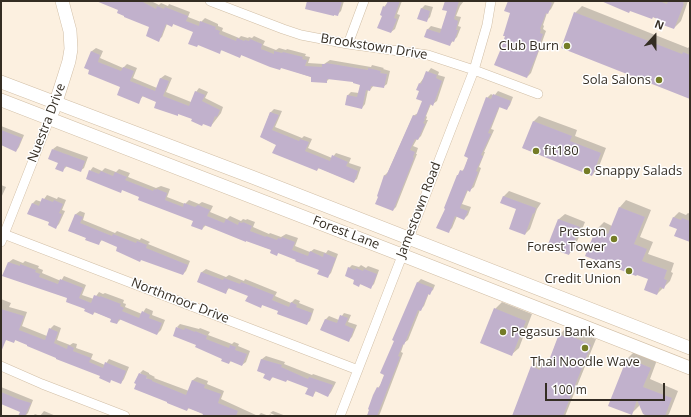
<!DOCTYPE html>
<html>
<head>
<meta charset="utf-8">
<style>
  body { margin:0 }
  #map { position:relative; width:691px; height:417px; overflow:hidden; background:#fcf0e0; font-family:"Open Sans",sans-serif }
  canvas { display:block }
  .frame { position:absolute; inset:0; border:2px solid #342d23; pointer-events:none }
  .north { position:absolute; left:635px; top:16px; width:40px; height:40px; -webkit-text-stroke:3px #fff; paint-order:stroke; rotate:21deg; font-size:11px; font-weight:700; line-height:16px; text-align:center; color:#342d23 }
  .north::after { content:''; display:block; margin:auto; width:14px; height:18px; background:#342d23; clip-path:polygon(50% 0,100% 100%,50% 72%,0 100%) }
  .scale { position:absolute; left:545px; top:383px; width:120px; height:18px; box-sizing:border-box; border:2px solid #342d23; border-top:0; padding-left:5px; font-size:12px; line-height:14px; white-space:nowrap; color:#342d23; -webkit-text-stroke:3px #fff; paint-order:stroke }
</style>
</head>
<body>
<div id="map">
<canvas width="691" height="417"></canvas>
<div class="frame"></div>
<div class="north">N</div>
<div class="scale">100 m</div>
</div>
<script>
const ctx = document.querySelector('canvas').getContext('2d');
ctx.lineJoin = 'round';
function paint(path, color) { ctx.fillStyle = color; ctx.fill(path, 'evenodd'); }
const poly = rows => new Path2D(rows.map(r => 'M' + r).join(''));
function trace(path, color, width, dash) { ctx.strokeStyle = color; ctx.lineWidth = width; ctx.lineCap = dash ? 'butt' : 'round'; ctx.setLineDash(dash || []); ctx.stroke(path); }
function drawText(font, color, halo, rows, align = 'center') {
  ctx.font = font + ' "Open Sans",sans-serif'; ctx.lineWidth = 3; ctx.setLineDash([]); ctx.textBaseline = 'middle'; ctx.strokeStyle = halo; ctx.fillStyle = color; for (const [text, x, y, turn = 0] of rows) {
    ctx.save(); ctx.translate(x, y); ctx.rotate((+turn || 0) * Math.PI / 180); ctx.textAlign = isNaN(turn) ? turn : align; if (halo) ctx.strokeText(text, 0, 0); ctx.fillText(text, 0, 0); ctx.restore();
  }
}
paint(poly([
  [98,1,151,1,159,5,161,3,168,6,169,4,190,12,188,17,201,22,205,18,218,24,218,26,223,28,222,31,239,38,241,36,248,38,249,37,252,38,254,36,265,41,263,45,276,50,279,48,286,50,287,49,306,54,305,56,310,57,308,63,324,64,330,60,371,67,372,65,384,68,383,69,390,71,387,84,383,87,374,85,370,90,368,90,365,104,362,108,346,104,348,95,351,92,359,93,361,84,355,81,330,78,326,82,242,54,240,57,222,50,219,52,194,31,174,23,172,26,167,24,162,37,158,40,151,27,120,10],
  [308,1,344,1,341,11,338,14],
  [389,1,402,1,397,14,400,15,395,29,391,32,383,15,384,7],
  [446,1,464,1,460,6,456,16,461,17,458,26,461,27,457,37,450,44,425,37,428,29,431,26,442,29,448,10],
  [509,1,555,1,551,9,547,13,543,25,544,26,543,29,546,31,531,73,528,76],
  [603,1,688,1,681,21,674,28,665,22,653,17],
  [425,5,433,7,430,17,426,21,418,18,422,8],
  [582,6,688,48,690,46,690,98,575,13],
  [96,48,103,51,100,58,123,68,127,64,137,68,133,78,157,88,161,78,165,75,172,78,166,92,191,102,196,92,199,88,208,92,205,98,223,107,221,113,211,126,179,113,177,115,157,101,143,96,138,102,121,87,86,67,92,51],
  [431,68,439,72,438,75,445,77,437,101,433,104,431,104,426,116,427,117,426,120,428,120,421,136,418,139,417,139,413,146,418,148,416,154,417,154,396,207,393,210,384,176,388,172,413,116,418,113,423,101,420,90,417,89,420,83],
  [498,91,513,97,510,105,507,109,500,106,491,129,494,130,484,152,485,152,479,167,481,168,474,187,470,190,468,190,462,204,471,207,468,215,464,219,457,216,452,228,448,232,446,208,458,175,465,168,487,98,491,94,494,96],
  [274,109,282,111,275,127,302,138,304,136,312,139,308,148,332,158,336,153,351,158,349,163,361,167,357,179,353,182,319,168,317,170,277,145,261,137,270,113],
  [539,116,577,130,575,136,606,148,598,169,592,175,523,148,534,121],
  [1,126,24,135,19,147,16,151,1,144],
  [57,146,88,157,84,168,80,171,67,166,63,170,53,149],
  [93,167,102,171,105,168,116,172,119,169,130,173,128,177,156,188,161,186,170,189,167,197,185,204,189,200,199,204,202,202,213,206,210,212,227,219,230,216,241,221,243,219,246,220,247,219,255,222,253,227,269,234,270,233,281,237,286,234,298,238,295,246,310,252,314,249,326,253,328,250,338,254,331,273,327,277,320,270,297,259,279,252,277,254,272,250,206,225,202,229,195,221,140,196,90,171],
  [1,185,6,187,1,198],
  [509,191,541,203,537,209,530,229,525,234,518,208,501,202,504,196],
  [47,195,57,199,58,197,66,200,62,210,65,211,59,224,56,227,50,222,29,213,33,203,36,200,42,202],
  [626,200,651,210,640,237,653,242,648,254,674,263,671,272,673,273,670,281,657,294,649,278,586,255,597,229,604,222,612,226,620,207],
  [80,211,85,213,83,220,115,233,117,231,140,240,141,238,150,242,148,244,190,261,186,271,183,274,141,259,119,246,102,240,98,244,87,238,70,231,76,214],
  [679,212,686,215,688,213,690,214,690,241,678,229,670,225,674,217],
  [565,214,585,222,574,249,569,254,549,246,559,219],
  [13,259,23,263,25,261,39,266,38,268,43,270,42,273,61,281,64,276,86,285,82,295,94,299,99,292,103,294,105,293,124,300,123,303,126,304,125,307,142,314,146,308,153,311,152,315,165,320,161,330,157,334,121,319,117,323,112,319,95,312,93,314,69,298,4,276,9,262],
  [352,265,359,267,361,265,366,268,368,266,379,270,374,284,370,288,361,284,359,285,349,268],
  [206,269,226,277,229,275,244,281,245,279,277,292,275,296,291,303,295,299,300,301,299,303,314,309,310,321,306,324,279,310,263,304,261,306,249,295,230,287,226,292,198,282,202,272],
  [421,279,435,285,433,290,429,293,424,306,420,310,408,340,404,343,401,352,403,353,379,416,367,416,374,396,378,388,381,384,385,374,395,340,393,340,418,282],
  [1,299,11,303,9,307,27,312,22,326,47,336,50,329,54,325,61,328,57,340,70,345,73,343,77,344,76,348,93,354,91,359,105,365,109,359,129,367,124,379,121,383,16,339,14,342,1,338],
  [502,302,532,314,519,348,511,355,495,309],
  [344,313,351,315,348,322,357,325,352,337,349,340,321,329,326,319,329,316,339,320],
  [180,324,199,329,200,328,210,332,208,335,232,344,234,342,239,344,238,346,250,351,246,362,242,365,231,361,229,363,224,358,197,345,177,327],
  [565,329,570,332,572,330,596,339,565,416,513,416,532,367,538,361,544,364,551,357,559,335],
  [635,351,657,360,650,379,678,391,669,414,667,416,645,416,640,403,639,406,631,414,627,359],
  [266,356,285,362,284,364,312,375,313,374,336,382,331,392,328,396,316,391,313,396,309,388,288,379,286,381,274,376,270,380,266,374,258,371,262,359],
  [143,370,149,373,149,374,155,377,154,378,189,391,193,380,197,377,208,381,207,384,224,391,221,399,258,416,261,413,269,416,270,414,272,416,203,416,204,414,189,408,187,410,140,373],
  [1,387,33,400,28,413,25,416,23,416,21,411,1,400],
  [44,411,56,416,33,416,35,414,40,416],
  [273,411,286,416,277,416,270,413]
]), '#0003');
paint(poly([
  [96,1,141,1,156,9,157,6,164,9,165,7,188,16,186,21,199,26,200,21,216,27,215,29,220,31,219,34,236,41,237,38,244,41,245,40,249,41,250,39,262,44,261,49,274,54,274,51,282,53,283,52,303,57,302,59,307,60,305,66,322,67,322,64,326,64,326,63,368,70,368,68,381,71,380,73,387,74,384,88,371,86,370,91,366,90,362,109,345,105,347,95,357,97,360,85,353,83,353,82,327,79,327,83,311,82,311,77,281,68,280,70,270,67,241,55,240,58,221,50,220,54,198,45,197,47,188,44,193,32,173,24,172,27,166,24,159,42,146,36,149,27,124,17,124,16,117,13,118,10],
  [307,1,342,1,338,16,334,15,334,16,305,9],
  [388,1,400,1,394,18,397,19,391,33,377,28,382,16,380,15,383,6,385,7],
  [445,1,459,1,454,19,458,21,456,30,458,30,454,42,452,41,450,46,424,37,427,29,440,33,447,11,442,10],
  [508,1,548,1,552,3,548,14,546,13,540,29,541,29,540,33,543,34,539,46,540,47,527,78,494,65,505,39,504,39,505,36,503,36,510,13,504,11],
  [601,1,659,1,667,4,668,1,684,1,683,4,684,4,674,29,663,25,664,22,653,17,652,19,630,11,629,13],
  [421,8,430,11,427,22,417,19],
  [574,12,682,54,683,52,690,55,690,99,561,48],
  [91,51,100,55,98,62,121,71,123,67,134,71,130,81,155,91,160,78,169,81,163,96,189,106,195,91,205,95,202,101,220,110,217,117,215,116,211,127,203,124,202,126,191,121,192,119,178,114,178,116,154,108,156,102,142,96,139,104,117,95,120,87,88,74,89,70,84,68],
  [426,71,437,75,436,78,442,81,433,106,430,104,424,120,425,120,423,123,425,124,418,140,415,139,410,150,415,152,413,157,414,158,393,211,375,204,378,197,377,196,384,175,386,176,413,115,416,116,422,101,416,99,419,91,416,90,419,83,421,84],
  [493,94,511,101,507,110,499,107,488,133,491,134,481,155,483,156,476,171,478,172,470,192,467,190,460,208,468,211,464,220,455,216,449,233,436,228,445,209,444,208,457,175,458,175,460,170,463,171,468,158,464,156,486,97,491,99],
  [270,112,279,115,272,130,299,141,300,139,309,142,305,151,330,161,332,155,348,162,346,166,358,171,354,183,318,168,317,171,272,153,276,145,260,137],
  [533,121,572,136,570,141,601,153,592,176,522,148],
  [1,130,22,138,16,152,1,145],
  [52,149,85,161,81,172,65,166,63,172,55,169,58,163,48,159],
  [89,170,99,174,101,171,113,176,115,172,127,177,125,180,153,191,154,189,156,190,157,189,167,193,165,200,183,207,184,203,195,207,198,205,210,210,207,216,224,223,226,219,238,225,239,222,242,223,243,222,252,226,250,231,266,237,266,236,277,240,278,238,281,239,282,237,295,242,292,250,308,256,310,251,323,257,324,253,336,258,328,278,317,274,319,270,295,261,296,260,278,253,277,256,270,253,271,250,246,241,246,242,204,225,202,230,191,226,193,221,138,200,139,197,122,190,121,193,86,179],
  [503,196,536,208,534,214,533,213,525,235,509,229,516,209,500,203],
  [42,198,53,202,54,200,63,204,59,213,62,214,56,229,48,225,49,222,27,214,32,203,39,206],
  [619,207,645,217,634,244,647,249,642,261,667,270,664,279,667,280,664,289,660,287,657,295,644,290,648,279,637,275,636,276,585,256,596,229,608,234],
  [75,214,83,217,80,223,112,236,113,234,136,243,137,241,147,245,146,248,188,265,183,275,141,260,140,262,116,251,117,247,101,240,99,245,85,240,86,238,68,231],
  [673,217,681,220,682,218,690,221,690,242,674,236,677,229,669,226],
  [558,219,580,227,569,255,547,247],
  [8,262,20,266,20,264,36,270,35,272,40,274,39,277,58,284,60,279,83,288,79,298,91,303,94,295,100,297,100,296,121,304,120,306,124,308,122,311,139,318,142,311,150,315,149,318,162,323,157,335,119,319,117,324,110,322,111,319,94,312,93,315,84,311,85,309,66,302,67,298,2,276],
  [348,267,355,270,356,268,363,271,364,269,377,274,371,289,360,284,359,287,353,284,354,280,345,276],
  [201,272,223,280,224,278,240,284,241,282,274,295,272,300,289,307,291,302,297,305,296,307,312,313,307,325,277,314,278,311,262,305,261,308,245,301,248,296,228,288,226,294,197,282],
  [417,282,433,288,430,295,428,294,421,311,418,310,404,345,403,344,398,356,400,357,377,416,367,416,369,410,368,409,373,395,377,387,379,388,384,375,380,373,394,341,392,340],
  [494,308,526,321,512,356,480,343],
  [1,309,24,316,19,330,45,340,49,328,58,332,54,343,67,349,68,345,74,348,73,351,91,358,89,362,103,368,105,362,126,371,121,384,111,380,110,383,99,378,100,376,56,359,56,358,27,346,27,345,15,340,14,343,6,340,1,352],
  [340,315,348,318,345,325,354,329,349,342,320,330,325,319,337,323],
  [176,327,184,330,185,328,195,332,195,331,207,336,206,339,229,348,230,345,236,347,235,350,247,354,242,366,230,361,229,364,221,361,222,359,195,347,196,345,173,336],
  [559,334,565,337,566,334,591,345,563,416,512,416,531,366,540,370,544,361,548,363],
  [627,358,651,368,643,387,672,398,665,416,648,416,643,414,637,400,632,415,608,406],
  [261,359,282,365,281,367,308,379,309,377,333,385,328,397,315,391,313,397,305,394,308,388,287,380,286,382,272,377,270,381,263,378,265,374,257,371],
  [139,373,147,376,146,378,152,380,152,381,186,395,192,380,205,385,204,388,221,394,218,403,238,411,236,416,202,416,203,414,188,408,187,411,167,403,167,402,134,389,136,384,134,383],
  [1,392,18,399,31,403,25,416,18,416,20,412,1,404]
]), '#c1b1cc');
const street = poly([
  [210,1,283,29,301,35,348,44,428,55,474,70,538,94],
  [348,44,364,1],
  [1,233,358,370],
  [1,242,49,120],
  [1,366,42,384,125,416],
  [340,416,474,70,487,25,491,1]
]);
const secondary = poly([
  [1,82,252,177,690,348],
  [1,100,402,255,690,368],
  [53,111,64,77,69,61,71,49,70,31,62,1]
]);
trace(street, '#d1bea5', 10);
trace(secondary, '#d1bea5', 14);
trace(street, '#fff', 9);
trace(secondary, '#fff', 13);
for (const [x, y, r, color] of [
  [567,46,4,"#747c26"],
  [659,80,4,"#747c26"],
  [536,151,4,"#747c26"],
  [587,171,4,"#747c26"],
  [614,239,4,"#747c26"],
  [629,271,4,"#747c26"],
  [503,332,4,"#747c26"],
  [585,348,4,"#747c26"]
]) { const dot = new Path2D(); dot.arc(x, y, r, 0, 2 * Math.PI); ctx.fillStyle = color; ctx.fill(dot); trace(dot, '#fff', 1.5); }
drawText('13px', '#342d23', '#fff', [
  ["Club Burn",559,46],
  ["Sola Salons",651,80],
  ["fit180",544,151,"left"],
  ["Snappy Salads",595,171,"left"],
  ["Preston",606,232],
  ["Forest Tower",606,247],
  ["Texans",621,264],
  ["Credit Union",621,279],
  ["Pegasus Bank",511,332,"left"],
  ["Thai Noodle Wave",585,362,"center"]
], 'right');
drawText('13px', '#342d23', '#fff', [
  ["Brookstown Drive",374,47,9],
  ["Nuestra Drive",47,123,-69],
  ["Jamestown Road",419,210,-69],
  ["Forest Lane",346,233,21],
  ["Northmoor Drive",180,301,21]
]);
</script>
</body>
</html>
